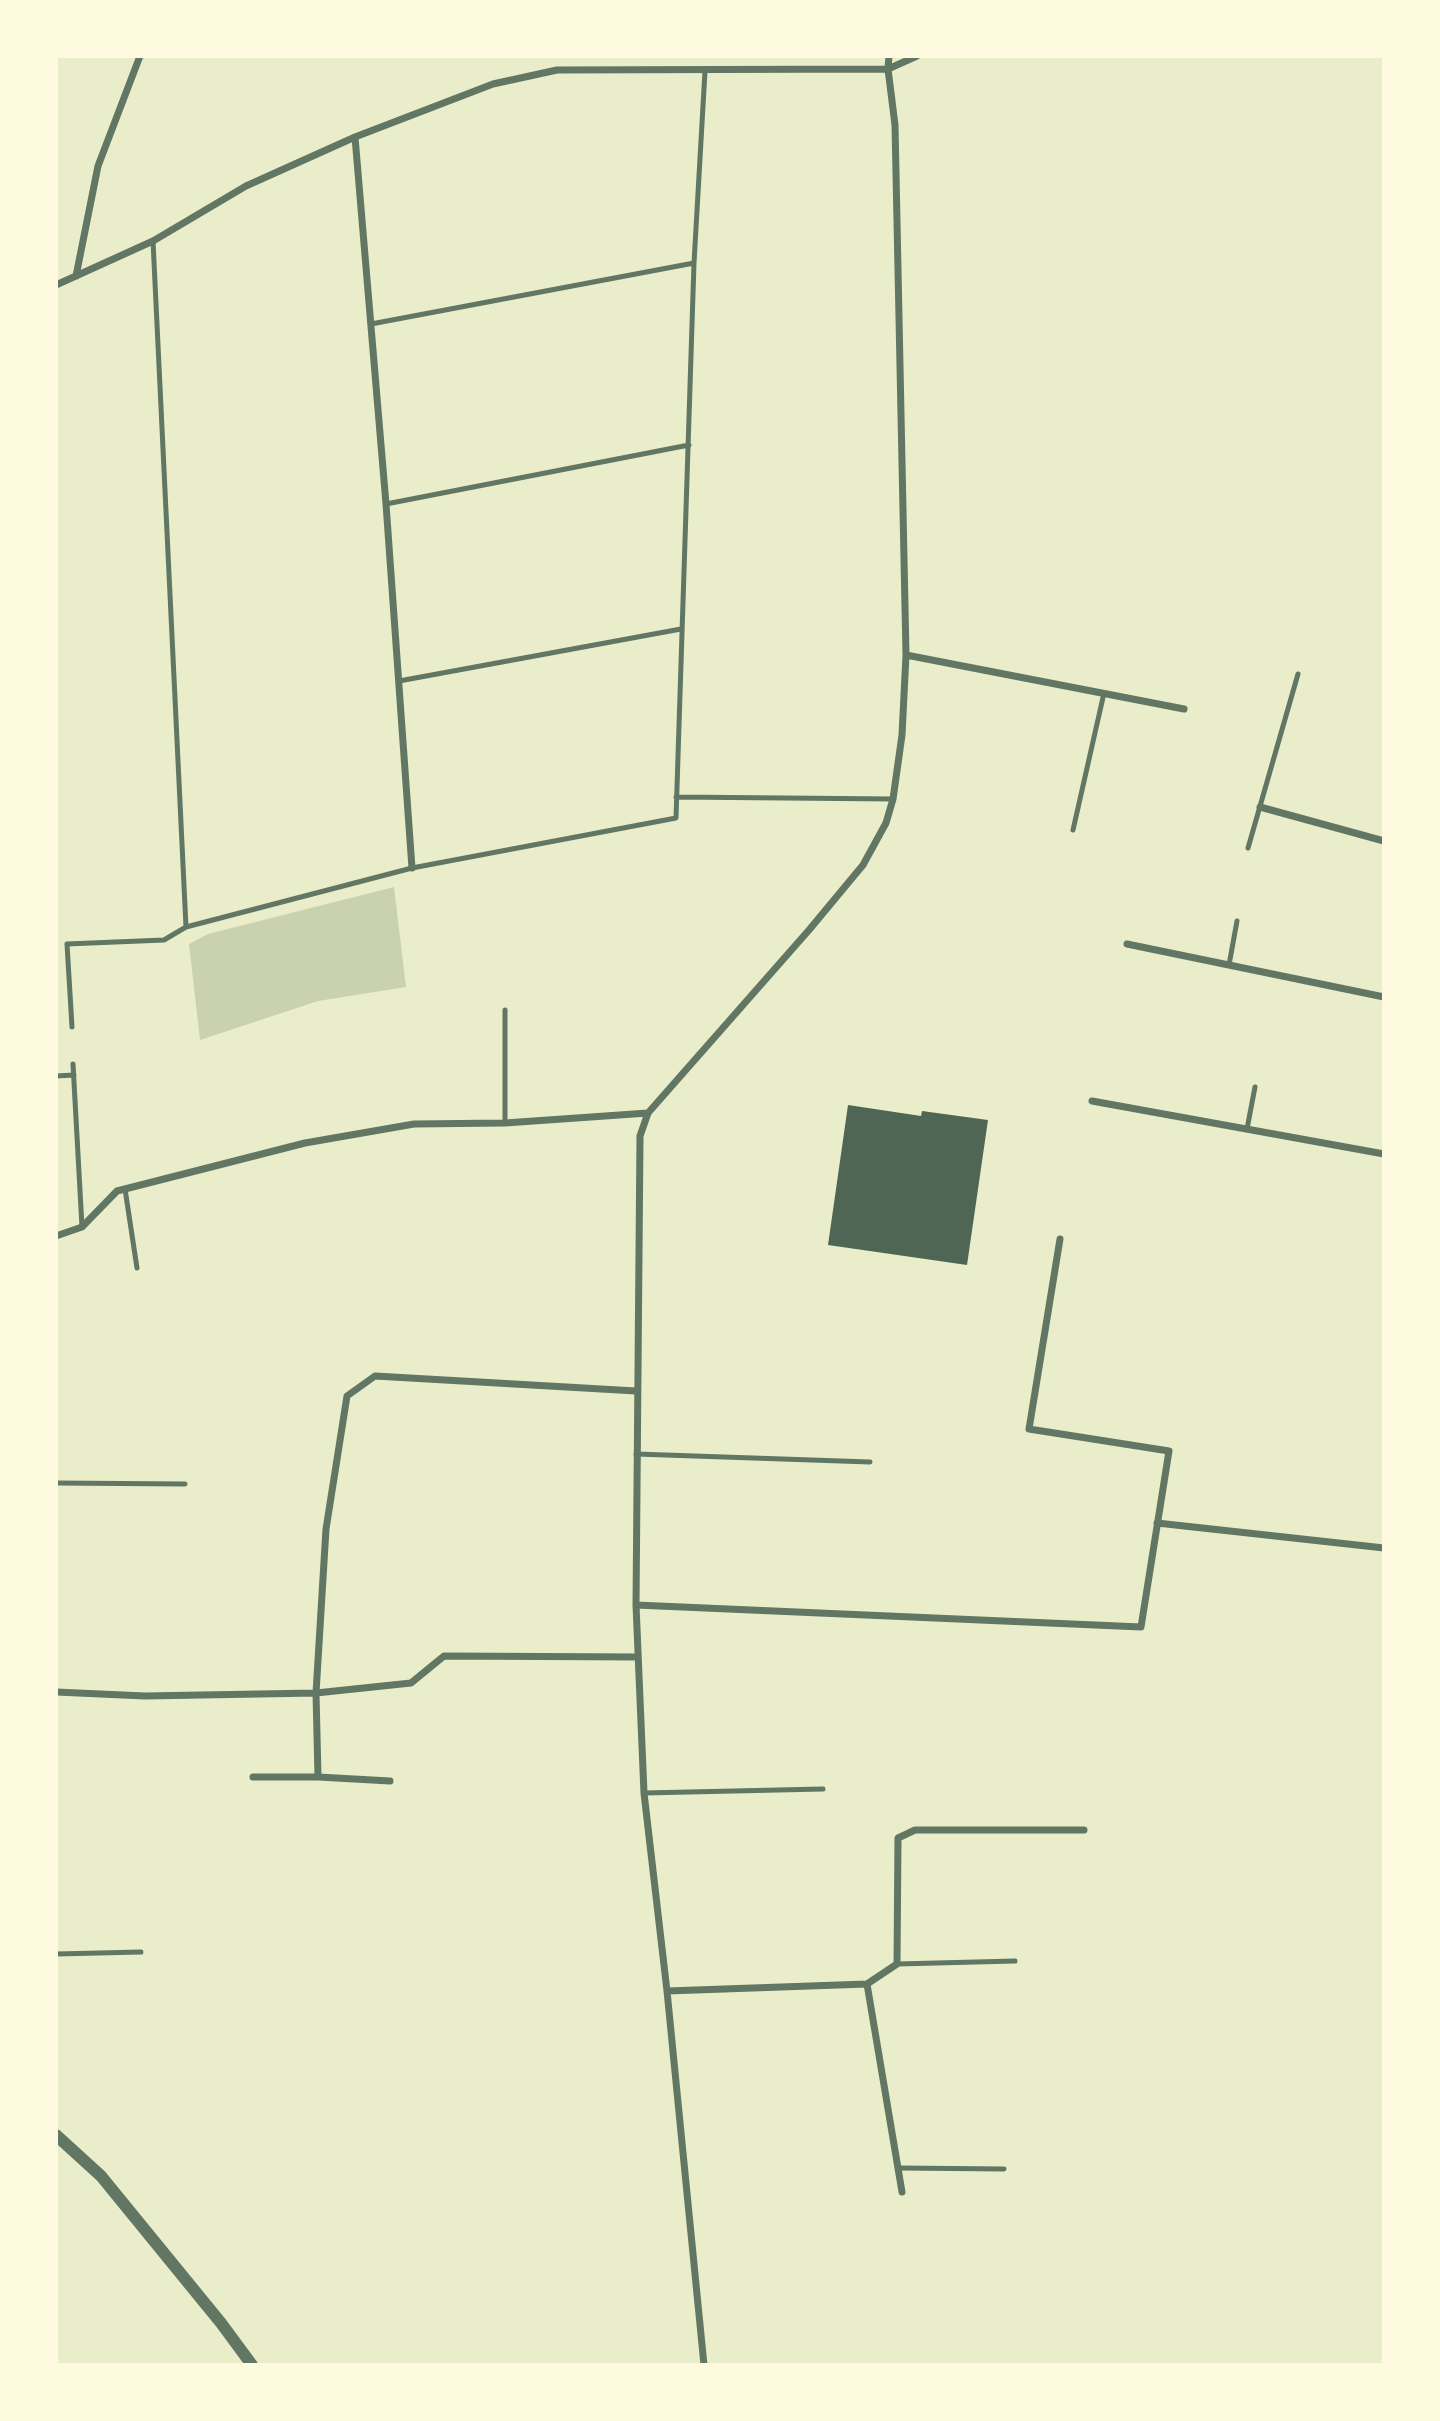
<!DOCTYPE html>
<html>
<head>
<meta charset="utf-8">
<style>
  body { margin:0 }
  #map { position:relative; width:1440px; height:2421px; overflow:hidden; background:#e9edc9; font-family:"IBM Plex Sans",sans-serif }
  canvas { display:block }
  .frame { position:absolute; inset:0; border:58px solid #fefae0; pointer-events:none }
</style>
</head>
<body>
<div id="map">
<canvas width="1440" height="2421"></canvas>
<div class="frame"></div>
</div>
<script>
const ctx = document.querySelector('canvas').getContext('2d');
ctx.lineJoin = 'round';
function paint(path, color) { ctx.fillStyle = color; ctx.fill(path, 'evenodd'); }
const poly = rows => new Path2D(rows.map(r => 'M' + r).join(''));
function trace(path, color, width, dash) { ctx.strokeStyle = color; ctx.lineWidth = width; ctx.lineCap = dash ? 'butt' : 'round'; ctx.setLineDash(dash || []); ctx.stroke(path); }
paint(poly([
  [394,887,406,987,318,1001,200,1040,189,944,208,934]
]), '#cad2ad');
paint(poly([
  [848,1105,921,1116,922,1111,988,1120,967,1265,828,1245]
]), '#4f6655');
trace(poly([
  [153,241,186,927],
  [371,324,694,263],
  [386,504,689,445],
  [399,681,681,629],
  [676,797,893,799],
  [1073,830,1104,693],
  [1248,848,1298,674],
  [1229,965,1237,921],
  [72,1027,67,944,164,940,186,927,412,868,676,818,694,263,705,71],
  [73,1064,82,1227],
  [56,1076,74,1075],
  [505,1123,505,1010],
  [1247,1129,1255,1087],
  [125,1189,137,1268],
  [636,1454,870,1462],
  [56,1483,185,1484],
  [644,1793,823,1789],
  [56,1954,141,1952],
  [897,1964,1015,1961],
  [899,2168,1004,2169]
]), '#617663', 5);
trace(poly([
  [355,137,386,504,412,868],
  [76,276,98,166,140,56],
  [56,285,153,241,246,186,355,137,493,84,557,70,888,69,917,56],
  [906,655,1184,709],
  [1260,807,1384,841],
  [1127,944,1384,997],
  [1092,1101,1384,1154],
  [56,1236,82,1227,117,1191,305,1143,414,1124,505,1123,648,1113],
  [1157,1523,1384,1548],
  [636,1605,1141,1627,1169,1451,1029,1429,1060,1239],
  [56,1692,145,1696,316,1693,411,1683,444,1656,638,1657],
  [253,1777,318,1777],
  [390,1781,318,1777,316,1693,326,1529,347,1396,375,1376,636,1391],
  [867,1984,897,1964,898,1838,915,1830,1084,1830],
  [667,1991,867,1984,902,2192],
  [704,2365,667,1991,644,1793,636,1605,640,1136,648,1113,809,930,863,865,886,823,893,799,902,735,906,655,895,125,888,69,889,56]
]), '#617663', 7);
trace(poly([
  [56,2135,101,2176,221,2323,252,2365]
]), '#617663', 12);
</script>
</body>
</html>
